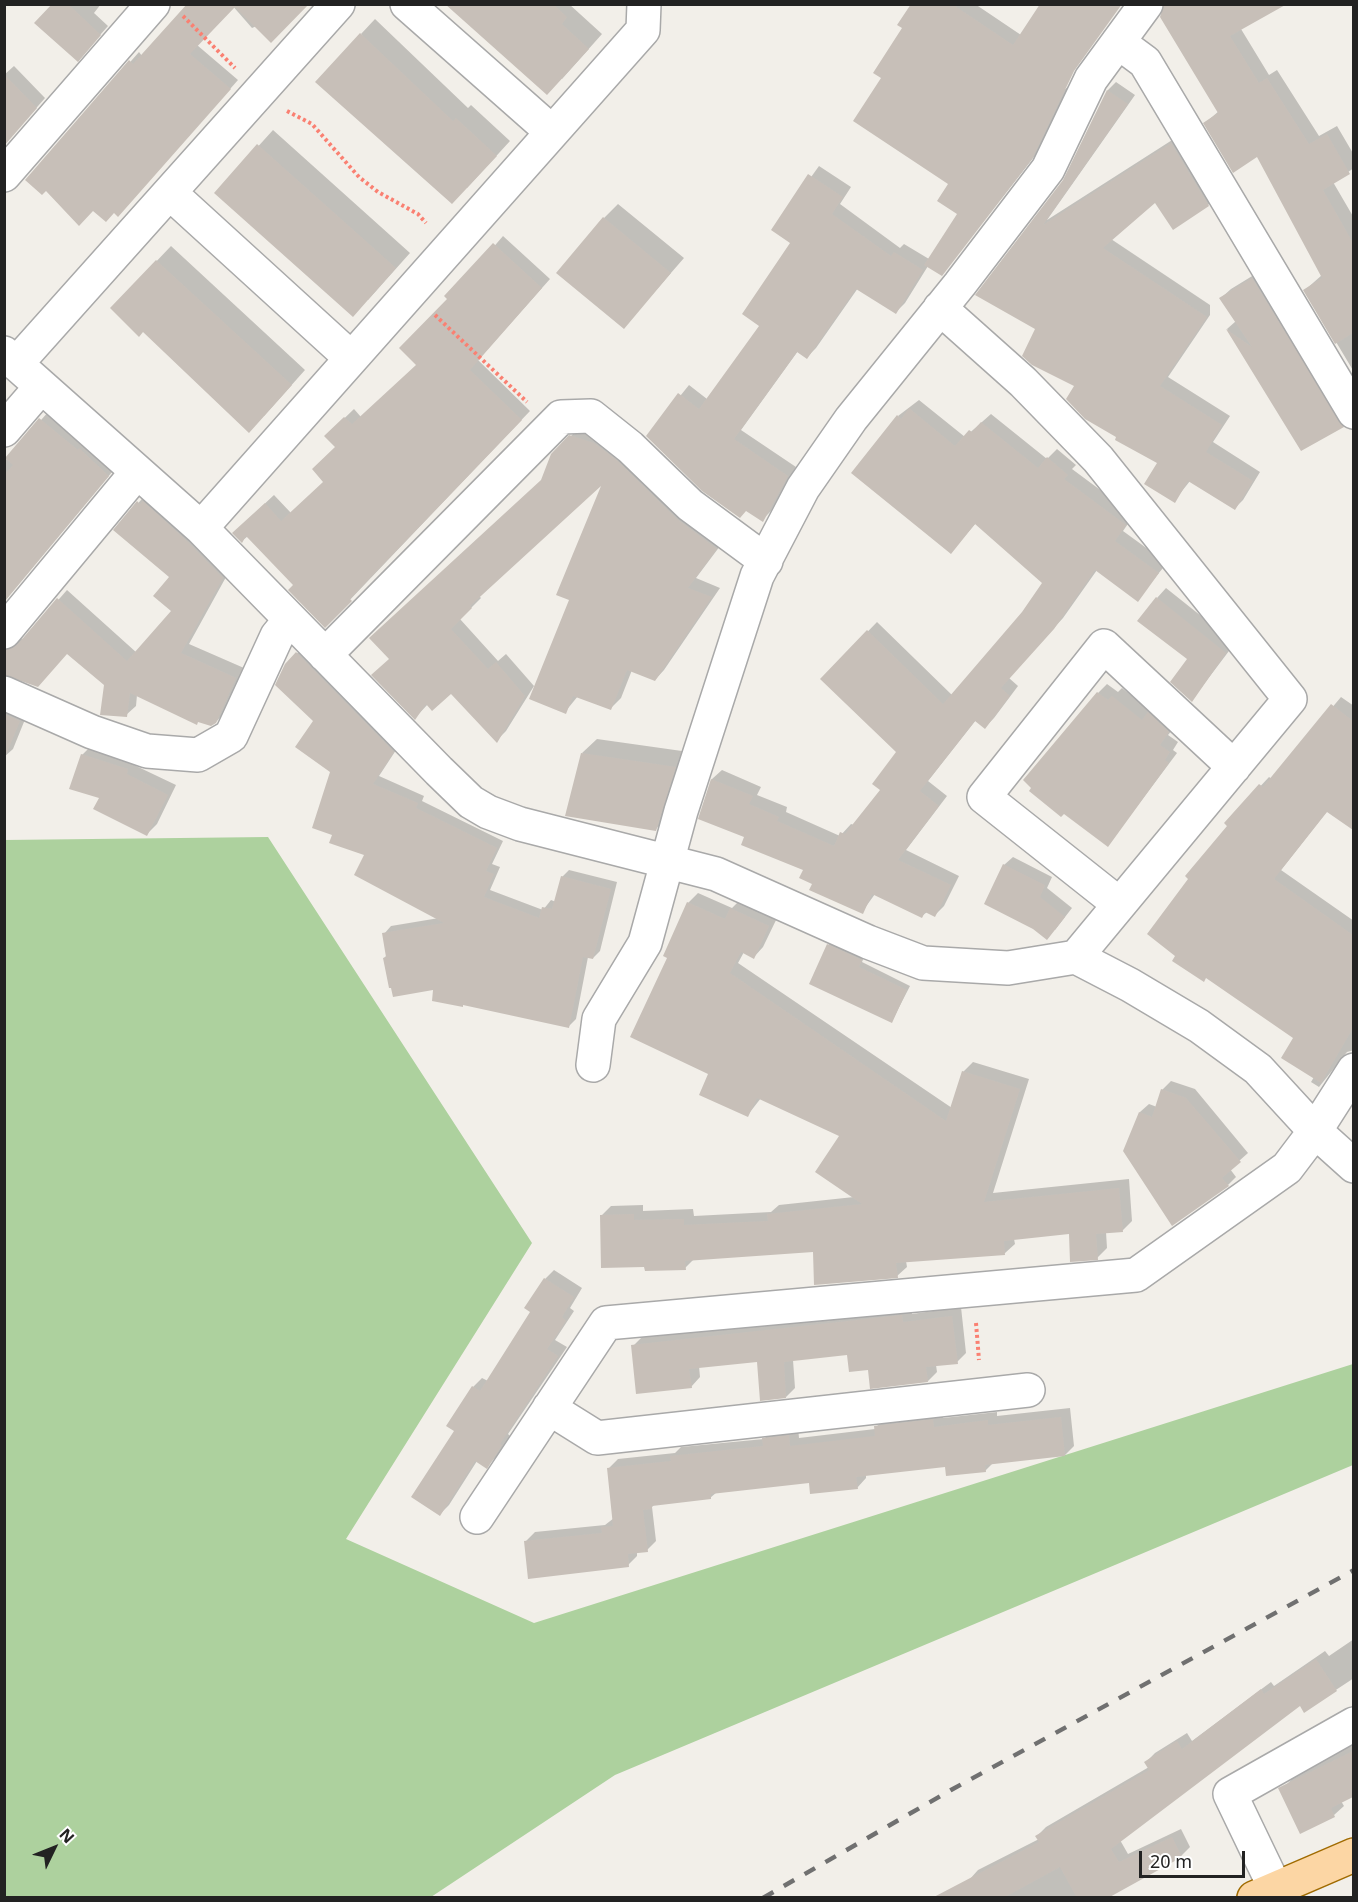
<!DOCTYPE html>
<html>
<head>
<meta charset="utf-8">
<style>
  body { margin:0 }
  #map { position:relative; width:1358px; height:1902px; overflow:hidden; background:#f2efe9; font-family:"Noto Sans",sans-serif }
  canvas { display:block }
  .frame { position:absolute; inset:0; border:6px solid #222; pointer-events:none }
  .north { position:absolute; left:24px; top:1818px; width:60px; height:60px; -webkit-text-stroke:4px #fff; paint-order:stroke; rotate:47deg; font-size:16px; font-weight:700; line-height:24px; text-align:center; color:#222 }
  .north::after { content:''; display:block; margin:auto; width:21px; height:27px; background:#222; clip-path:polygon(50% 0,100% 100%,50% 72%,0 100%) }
  .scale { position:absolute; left:1139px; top:1851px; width:106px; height:27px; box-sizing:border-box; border:3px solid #222; border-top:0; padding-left:8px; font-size:18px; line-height:21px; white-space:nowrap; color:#222; -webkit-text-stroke:4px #fff; paint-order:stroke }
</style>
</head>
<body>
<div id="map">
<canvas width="1358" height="1902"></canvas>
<div class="frame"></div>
<div class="north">N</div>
<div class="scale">20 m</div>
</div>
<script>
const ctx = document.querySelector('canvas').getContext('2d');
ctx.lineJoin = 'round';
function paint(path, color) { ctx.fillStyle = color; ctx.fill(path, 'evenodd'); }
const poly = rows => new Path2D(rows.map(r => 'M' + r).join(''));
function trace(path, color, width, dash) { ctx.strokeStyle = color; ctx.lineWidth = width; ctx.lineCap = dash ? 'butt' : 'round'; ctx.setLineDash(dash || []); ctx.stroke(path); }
paint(poly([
  [268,837,532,1243,346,1539,534,1623,1353,1364,1353,1465,615,1775,431,1897,5,1897,4,840]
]), '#add19e');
paint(poly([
  [54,4,101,4,94,13,108,26,86,51],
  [231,4,307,4,252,28],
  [446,4,569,4,602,34,562,79],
  [912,4,975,4,1021,35,1047,105,1072,83,1041,148,950,264,928,266,905,303,896,312,858,288,816,348,807,357,798,351,741,430,796,467,771,511,762,520,648,436,689,385,707,399,761,325,792,243,773,230,819,166,851,187,840,204,900,248,904,244,929,259,959,214,950,184,883,78],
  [1162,17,1241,29,1269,75,1277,70,1319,136,1337,126,1354,155,1354,168,1333,182,1354,218,1354,372,1305,290,1322,275,1258,155,1205,123,1219,111],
  [375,19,468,108,471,105,510,141,467,188,361,34],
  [197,45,238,80,127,206,114,211,93,209,27,179,139,52,142,56],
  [14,66,45,98,4,145,4,75],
  [1116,82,1135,95,1047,220,1180,135,1217,196,1208,205,1155,201,1111,239,1210,305,1210,315,1168,377,1230,416,1213,442,1260,472,1243,500,1235,508,1190,481,1174,501,1159,462,1118,436,1076,385,1037,328,977,295,1064,181,1108,90],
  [273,130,410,253,368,300,216,193],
  [618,204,684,258,624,327,604,218],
  [503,236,550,279,478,360,530,411,325,626,295,585,248,536,242,541,243,524,274,495,291,513,325,481,337,447,326,436,354,409,361,417,417,365,449,299],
  [171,246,305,370,264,416,112,308],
  [1262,270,1352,417,1343,426,1302,449,1227,329,1236,321,1221,298,1231,289],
  [919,400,965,437,991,414,1047,459,1057,449,1076,465,1072,469,1134,515,1123,531,1167,563,1137,600,1097,570,1063,618,1009,678,1018,686,994,718,985,727,976,720,928,781,947,796,906,850,959,876,944,906,935,915,927,912,922,916,875,894,862,912,814,883,805,869,746,836,700,818,712,779,722,770,761,787,757,795,787,807,786,812,840,836,851,824,854,825,882,790,898,752,822,679,877,622,953,696,1024,613,1044,583,976,523,951,552,898,416],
  [49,411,117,466,4,602,4,462],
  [580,427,726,538,696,578,720,588,664,670,655,680,632,670,621,698,611,708,578,696,565,712,571,599,604,481,479,596,481,598,460,619,498,661,506,654,534,686,506,731,497,740,451,692,428,704,415,718,391,659,543,480,552,455],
  [147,493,231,568,189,644,244,668,225,712,216,722,137,695,136,706,126,715,106,684,68,652,4,662,4,639,11,642,25,638,67,590,137,653,174,611,171,577,115,530],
  [1166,588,1235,643,1192,700,1189,659,1157,598],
  [304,646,400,744,379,776,424,796,422,801,503,841,492,864,500,867,490,890,543,910,551,900,556,902,562,877,569,870,617,882,600,951,593,958,588,957,576,1019,569,1026,434,988,384,958,387,955,384,934,391,926,439,918,366,854,334,834,332,771,315,721,286,665],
  [1107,684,1118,692,1122,688,1151,711,1178,723,1168,735,1178,742,1173,750,1177,753,1108,845,1098,693],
  [1341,697,1354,706,1354,828,1328,810,1281,870,1354,921,1354,1050,1347,1052,1319,1087,1311,1082,1314,1077,1295,1038,1226,823,1269,777,1272,779],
  [4,703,28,712,13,749,4,757],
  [597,739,689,752,670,814,656,829,582,753],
  [92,745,176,785,157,824,147,834,102,798,82,755],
  [1013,857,1052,877,1047,888,1072,908,1055,930,1004,865],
  [698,893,732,908,741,899,778,916,763,947,754,957,744,952,738,963,952,1108,963,1072,973,1062,1029,1079,993,1193,1129,1179,1132,1221,1123,1230,1106,1232,1107,1248,1097,1258,1070,1232,1014,1239,1015,1244,1005,1253,906,1261,907,1267,897,1276,814,1251,694,1259,685,1268,601,1216,611,1206,643,1205,643,1211,693,1209,694,1216,771,1212,779,1205,854,1197,841,1136,761,1098,747,1116,710,1073,669,957,688,903],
  [833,941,865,955,862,962,910,986,892,1021,828,945],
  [1171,1081,1195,1089,1248,1153,1230,1169,1236,1177,1228,1185,1125,1151,1140,1112,1149,1104,1157,1107,1162,1090],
  [554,1270,582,1288,570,1308,574,1311,555,1340,567,1347,508,1434,510,1436,496,1457,486,1467,477,1461,449,1505,440,1514,456,1430,473,1387,482,1378,488,1381,532,1312,545,1279],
  [911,1307,912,1314,961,1307,966,1353,957,1362,936,1365,937,1372,928,1381,869,1368,849,1354,793,1360,795,1388,786,1397,758,1360,699,1366,700,1377,691,1387,633,1346,642,1337],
  [1070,1408,1074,1446,1065,1455,993,1463,985,1471,946,1466,866,1474,866,1478,857,1488,810,1481,717,1492,710,1498,655,1504,652,1507,656,1541,647,1550,637,1552,637,1556,628,1565,526,1541,535,1532,605,1525,614,1518,609,1468,618,1459,675,1453,681,1447,764,1439,773,1430,798,1427,799,1438,875,1429,884,1417,942,1411,943,1418,997,1412,997,1416],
  [1354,1639,1354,1678,1304,1711,1301,1704,1120,1840,1128,1854,1181,1829,1190,1847,1181,1856,1105,1898,953,1898,978,1870,1039,1839,1037,1836,1046,1827,1149,1767,1146,1762,1155,1753,1187,1733,1192,1741,1271,1682,1274,1686,1325,1651,1329,1656],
  [1354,1743,1354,1795,1341,1801,1344,1806,1334,1815,1284,1787,1294,1777]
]), '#0003');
paint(poly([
  [52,4,68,4,101,35,78,62,34,23],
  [187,4,309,4,271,43,235,7,190,54,231,89,118,217,114,213,106,222,93,211,79,226,46,191,42,195,25,180,129,60,133,64],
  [445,4,553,4,567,17,562,24,589,49,547,95],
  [911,4,952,4,1013,45,1040,4,1122,4,1074,71,1032,159,942,276,924,265,957,214,937,201,948,184,853,121,881,78,873,73,902,28,897,25],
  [1164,4,1287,4,1230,36,1259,83,1267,78,1309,144,1327,134,1350,174,1323,190,1353,243,1353,333,1335,344,1303,290,1322,278,1257,157,1233,173,1203,123,1218,113,1160,17],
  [360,33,453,121,456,118,497,156,452,204,315,82],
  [4,74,37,108,4,146],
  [1107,90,1128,104,1043,225,1171,143,1209,206,1173,230,1155,203,1103,248,1207,317,1160,386,1222,425,1206,452,1253,481,1235,510,1188,481,1175,503,1144,484,1157,463,1115,440,1116,437,1085,419,1066,399,1074,386,1032,365,1022,356,1035,329,975,295,1063,180],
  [257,144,396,268,353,317,214,193],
  [808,174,843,197,832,214,891,256,894,252,923,270,896,314,856,289,807,359,797,352,734,439,788,476,763,522,746,511,740,518,702,491,646,436,678,393,699,409,759,326,742,314,790,243,771,230],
  [603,217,671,273,624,329,556,273],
  [493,243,542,288,470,370,522,420,350,599,352,601,325,628,288,590,293,585,246,536,242,543,232,533,265,503,281,521,323,482,312,469,335,447,324,436,344,417,352,424,416,365,399,348,447,299,444,296],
  [156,260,292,385,249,433,143,332,139,337,110,308],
  [1252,278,1344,427,1301,451,1226,329,1252,347,1219,298],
  [909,408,955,446,969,430,972,432,981,422,1038,468,1047,457,1068,475,1064,479,1126,525,1115,541,1159,573,1138,602,1095,570,1054,629,1001,688,1010,696,985,729,975,721,920,791,939,806,898,860,951,885,935,917,925,912,922,918,872,894,863,914,809,890,812,884,799,878,803,870,741,845,744,837,698,819,711,779,753,796,749,804,779,817,777,821,834,846,840,832,845,834,880,790,872,784,896,752,820,679,867,630,943,704,1022,612,1042,583,975,524,951,554,851,473,897,415,901,419],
  [39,418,78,450,79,448,109,476,4,602,4,475,13,465,5,458],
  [569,435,594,443,618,461,677,519,717,549,688,588,712,597,655,681,627,670,611,710,573,696,566,714,529,699,569,600,556,595,601,486,470,606,472,608,451,629,488,669,496,662,525,696,497,743,451,694,432,711,426,704,415,720,371,675,389,659,369,638,541,480,551,454],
  [137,501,140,504,143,501,188,542,223,578,181,653,236,678,216,723,211,726,198,722,197,725,130,693,127,717,100,715,104,685,67,654,38,687,4,675,4,650,18,644,57,598,127,661,171,611,153,596,169,577,113,530],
  [1156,597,1226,653,1192,702,1170,682,1187,659,1137,621],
  [296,652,394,752,373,784,418,803,416,808,497,848,486,871,494,874,484,897,539,918,542,907,552,909,561,876,611,889,593,959,583,957,569,1028,463,1005,463,1007,432,1001,433,990,393,997,391,988,389,988,383,958,386,957,382,933,444,923,354,875,364,855,329,843,332,835,312,828,330,772,295,747,313,721,275,685,285,664],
  [1097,692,1108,700,1112,696,1142,720,1148,712,1169,732,1160,745,1170,752,1165,760,1169,763,1108,847,1064,814,1061,817,1029,791,1031,788,1023,780],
  [1331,704,1353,721,1353,830,1327,812,1274,879,1353,935,1353,1028,1321,1083,1281,1058,1293,1038,1206,978,1204,982,1172,961,1175,956,1147,934,1188,879,1185,876,1227,826,1224,823,1259,784,1263,787],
  [4,714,20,721,5,757,4,756],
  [581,753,676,767,656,831,565,816],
  [81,754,128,769,127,774,168,795,147,836,93,809,99,798,69,789],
  [1003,864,1045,885,1040,897,1065,917,1047,940,1033,929,984,904],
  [687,902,725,919,730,908,769,926,754,959,741,952,730,973,946,1121,962,1071,1020,1089,984,1202,1119,1188,1123,1232,1096,1234,1098,1260,1070,1262,1069,1234,1004,1241,1005,1255,896,1263,898,1278,814,1285,813,1252,685,1261,686,1270,645,1271,644,1267,601,1268,600,1215,634,1214,634,1220,684,1219,684,1225,768,1221,767,1214,862,1204,815,1172,839,1136,757,1098,748,1117,699,1095,708,1074,630,1037,667,958,663,956],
  [827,944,862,960,859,967,907,990,892,1023,809,984],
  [1161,1089,1186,1098,1241,1162,1222,1178,1229,1186,1172,1226,1123,1151,1139,1112,1152,1117],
  [544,1278,574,1297,562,1317,566,1321,547,1349,558,1356,500,1444,502,1445,487,1469,475,1461,440,1516,411,1497,454,1431,446,1426,472,1386,480,1391,530,1312,524,1308],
  [902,1315,903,1322,952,1316,958,1364,926,1367,928,1382,870,1389,868,1370,849,1372,847,1355,784,1362,786,1398,760,1401,757,1362,689,1369,692,1388,636,1394,631,1345],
  [1061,1417,1065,1456,985,1465,986,1472,946,1476,945,1467,856,1477,858,1489,810,1494,809,1483,711,1494,711,1499,652,1506,652,1509,643,1510,648,1552,628,1554,629,1567,528,1579,524,1541,602,1533,601,1527,613,1526,607,1468,671,1461,670,1456,763,1446,762,1438,789,1435,790,1446,875,1436,874,1426,933,1419,934,1427,988,1420,988,1425],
  [1316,1659,1337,1691,1304,1713,1300,1706,1111,1849,1119,1862,1172,1837,1182,1857,1108,1898,1077,1898,1060,1867,1003,1898,932,1898,1039,1842,1035,1836,1149,1770,1144,1762,1177,1741,1182,1749,1261,1689,1264,1694],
  [1353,1751,1353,1797,1331,1808,1335,1817,1300,1834,1278,1788]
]), '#c7bfb8');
const minor = poly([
  [407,4,552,132],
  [1118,42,1145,62,1354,412],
  [4,175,153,4],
  [170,193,351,358],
  [4,353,201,528,439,771,471,802,488,812,520,824,716,874,868,942,923,963,1008,968,1076,957,1290,699,1098,459,1023,382,940,308],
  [16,364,338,4],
  [4,430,41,387],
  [201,528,643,30,644,4],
  [4,632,137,472],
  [325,655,561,417,591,416,630,447,690,505,766,561],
  [4,693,92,732,147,751,198,755,231,736,277,636,290,620],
  [1119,904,984,797,1104,646,1234,767],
  [1076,957,1130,985,1199,1026,1258,1069,1315,1131,1354,1166],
  [593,1065,599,1019,645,943,681,811,757,576,803,488,851,419,960,284,1048,169,1091,79,1146,4],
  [549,1408,597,1438,1028,1390],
  [477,1517,606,1323,1136,1275,1287,1168,1315,1131,1354,1070],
  [1280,1898,1230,1794,1354,1724]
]);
const major = poly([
  [1254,1898,1354,1855]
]);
trace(minor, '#a9a9a9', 36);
trace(major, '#a06b00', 36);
trace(poly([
  [183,16,235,68],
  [287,111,312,124,359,177,378,192,418,214,426,223],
  [435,315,527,402],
  [976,1323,979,1360]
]), '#fa8072', 4, [3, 3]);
trace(minor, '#fff', 33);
trace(major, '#fcd6a4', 33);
trace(poly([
  [763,1898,951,1790,1354,1570]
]), '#707070', 4.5, [12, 12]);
</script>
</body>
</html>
